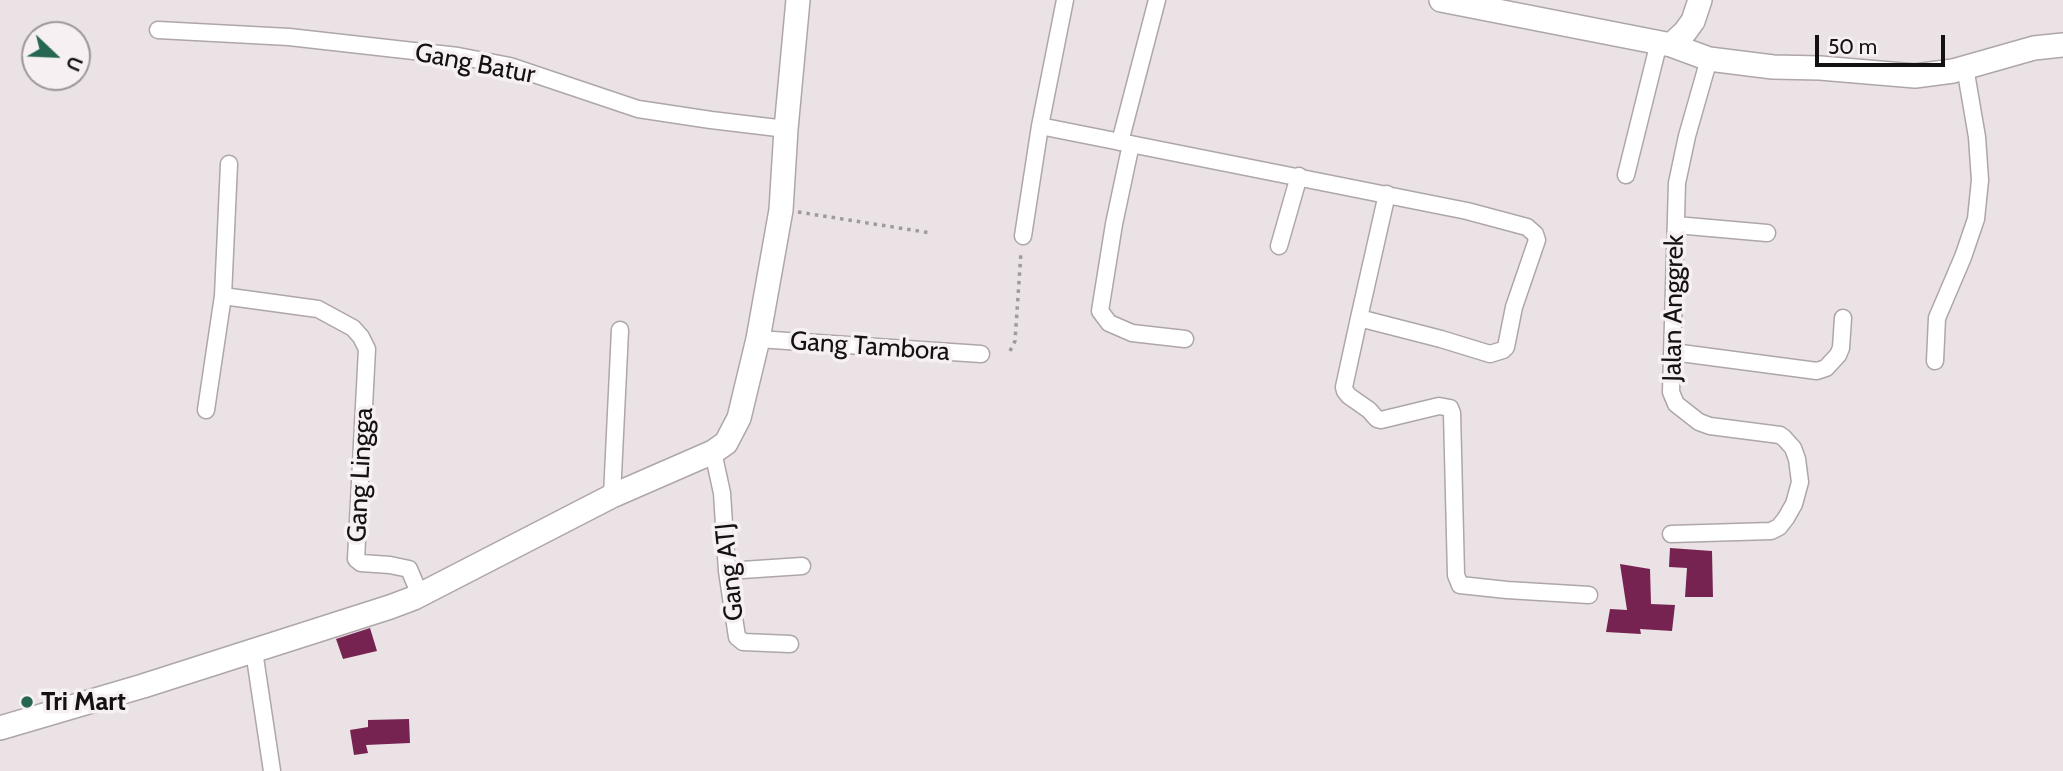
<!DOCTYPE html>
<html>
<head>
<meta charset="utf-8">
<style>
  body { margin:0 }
  #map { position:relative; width:2063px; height:771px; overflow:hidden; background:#eae2e5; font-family:Cabin,sans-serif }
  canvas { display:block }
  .north { position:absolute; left:21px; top:21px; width:70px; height:70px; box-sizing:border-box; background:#f7f0f3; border:2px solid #9c9799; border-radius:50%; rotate:113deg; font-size:19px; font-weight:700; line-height:28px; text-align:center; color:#141112 }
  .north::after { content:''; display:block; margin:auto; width:24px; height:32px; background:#276653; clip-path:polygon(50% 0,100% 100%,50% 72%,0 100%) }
  .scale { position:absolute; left:1815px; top:35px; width:130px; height:32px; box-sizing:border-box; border:4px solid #141112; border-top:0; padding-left:9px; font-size:21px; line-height:24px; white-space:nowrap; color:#141112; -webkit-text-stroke:5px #f7f0f3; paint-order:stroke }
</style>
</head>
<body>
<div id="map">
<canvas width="2063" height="771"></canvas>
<div class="north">U</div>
<div class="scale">50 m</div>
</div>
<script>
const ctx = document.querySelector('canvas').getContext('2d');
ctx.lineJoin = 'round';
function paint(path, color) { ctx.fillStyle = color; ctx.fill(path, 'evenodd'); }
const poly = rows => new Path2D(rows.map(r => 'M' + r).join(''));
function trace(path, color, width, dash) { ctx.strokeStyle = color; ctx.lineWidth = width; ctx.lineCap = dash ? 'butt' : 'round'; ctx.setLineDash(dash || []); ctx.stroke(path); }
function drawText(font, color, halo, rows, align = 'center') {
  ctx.font = font + ' Cabin,sans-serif'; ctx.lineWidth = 7; ctx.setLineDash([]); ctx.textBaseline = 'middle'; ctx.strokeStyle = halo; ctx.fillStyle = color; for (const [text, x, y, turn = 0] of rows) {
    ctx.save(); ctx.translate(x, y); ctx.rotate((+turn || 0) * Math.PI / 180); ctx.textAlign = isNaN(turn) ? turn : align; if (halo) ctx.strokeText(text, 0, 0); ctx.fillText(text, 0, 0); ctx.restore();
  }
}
paint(poly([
  [1670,548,1712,551,1713,597,1685,597,1687,568,1669,567],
  [1620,564,1650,569,1651,604,1675,605,1672,631,1640,629,1641,634,1606,632,1610,609,1627,610],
  [370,628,377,651,343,659,336,639],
  [409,719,410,743,366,745,368,753,354,755,350,730,368,727,368,720]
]), '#772352');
const street = poly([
  [158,30,289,37,458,56,510,66,638,109,711,120,786,129],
  [1040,126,1467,211,1527,227,1535,234,1537,240,1514,307,1506,347,1503,350,1490,354,1441,339,1359,318],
  [1120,142,1157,0],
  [1131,144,1114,224,1100,311,1109,323,1132,333,1185,339],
  [1626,175,1659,42],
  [1387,194,1359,318,1344,387,1345,391,1349,396,1369,410,1377,419,1381,420,1439,406,1450,408,1452,413,1456,575,1460,585,1507,590,1589,595],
  [1676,225,1767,233],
  [1023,236,1040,126,1065,0],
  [1279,246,1299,176],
  [223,296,318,309,353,328,361,337,367,349,356,559,361,563,390,565,409,569,420,595],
  [758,339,981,354],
  [1673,352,1817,371,1826,368,1838,355,1841,348,1843,318],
  [1935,361,1937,318,1963,257,1976,219,1980,180,1977,137,1965,67],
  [206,410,223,296,229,164],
  [713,452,722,493,727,571,737,637,743,642,790,644],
  [612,496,620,330],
  [1671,534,1771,531,1779,527,1786,518,1794,504,1800,482,1797,459,1793,448,1784,438,1780,435,1710,426,1699,422,1676,404,1671,392,1677,183,1687,136,1709,59],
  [727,571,802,566],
  [254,651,272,771]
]);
const secondary = poly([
  [1441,0,1671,45,1709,59,1773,67,1820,68,1915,76,1953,71,2034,48,2063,45],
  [1671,45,1685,32,1693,21,1700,0],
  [0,728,143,686,390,607,414,598,612,496,713,452,726,443,739,418,758,339,781,210,786,129,798,0]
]);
trace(street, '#aea6a9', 19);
trace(secondary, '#aea6a9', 26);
trace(poly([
  [798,212,931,233],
  [1010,351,1015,341,1021,252]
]), '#a09a9c', 3.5, [3.5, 5]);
trace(street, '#fff', 16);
trace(secondary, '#fff', 23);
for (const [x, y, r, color] of [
  [27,702,7,"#276653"]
]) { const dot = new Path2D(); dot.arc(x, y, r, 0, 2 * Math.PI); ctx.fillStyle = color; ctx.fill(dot); trace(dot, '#f7f0f3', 2.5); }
drawText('26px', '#141112', '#f7f0f3', [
  ["Gang Batur",475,64,11],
  ["Jalan Anggrek",1674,308,-89],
  ["Gang Tambora",870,347,4],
  ["Gang Lingga",361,475,-87],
  ["Gang ATJ",730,572,-96]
]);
drawText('bold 26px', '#141112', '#f7f0f3', [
  ["Tri Mart",41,702]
], 'left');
</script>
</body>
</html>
